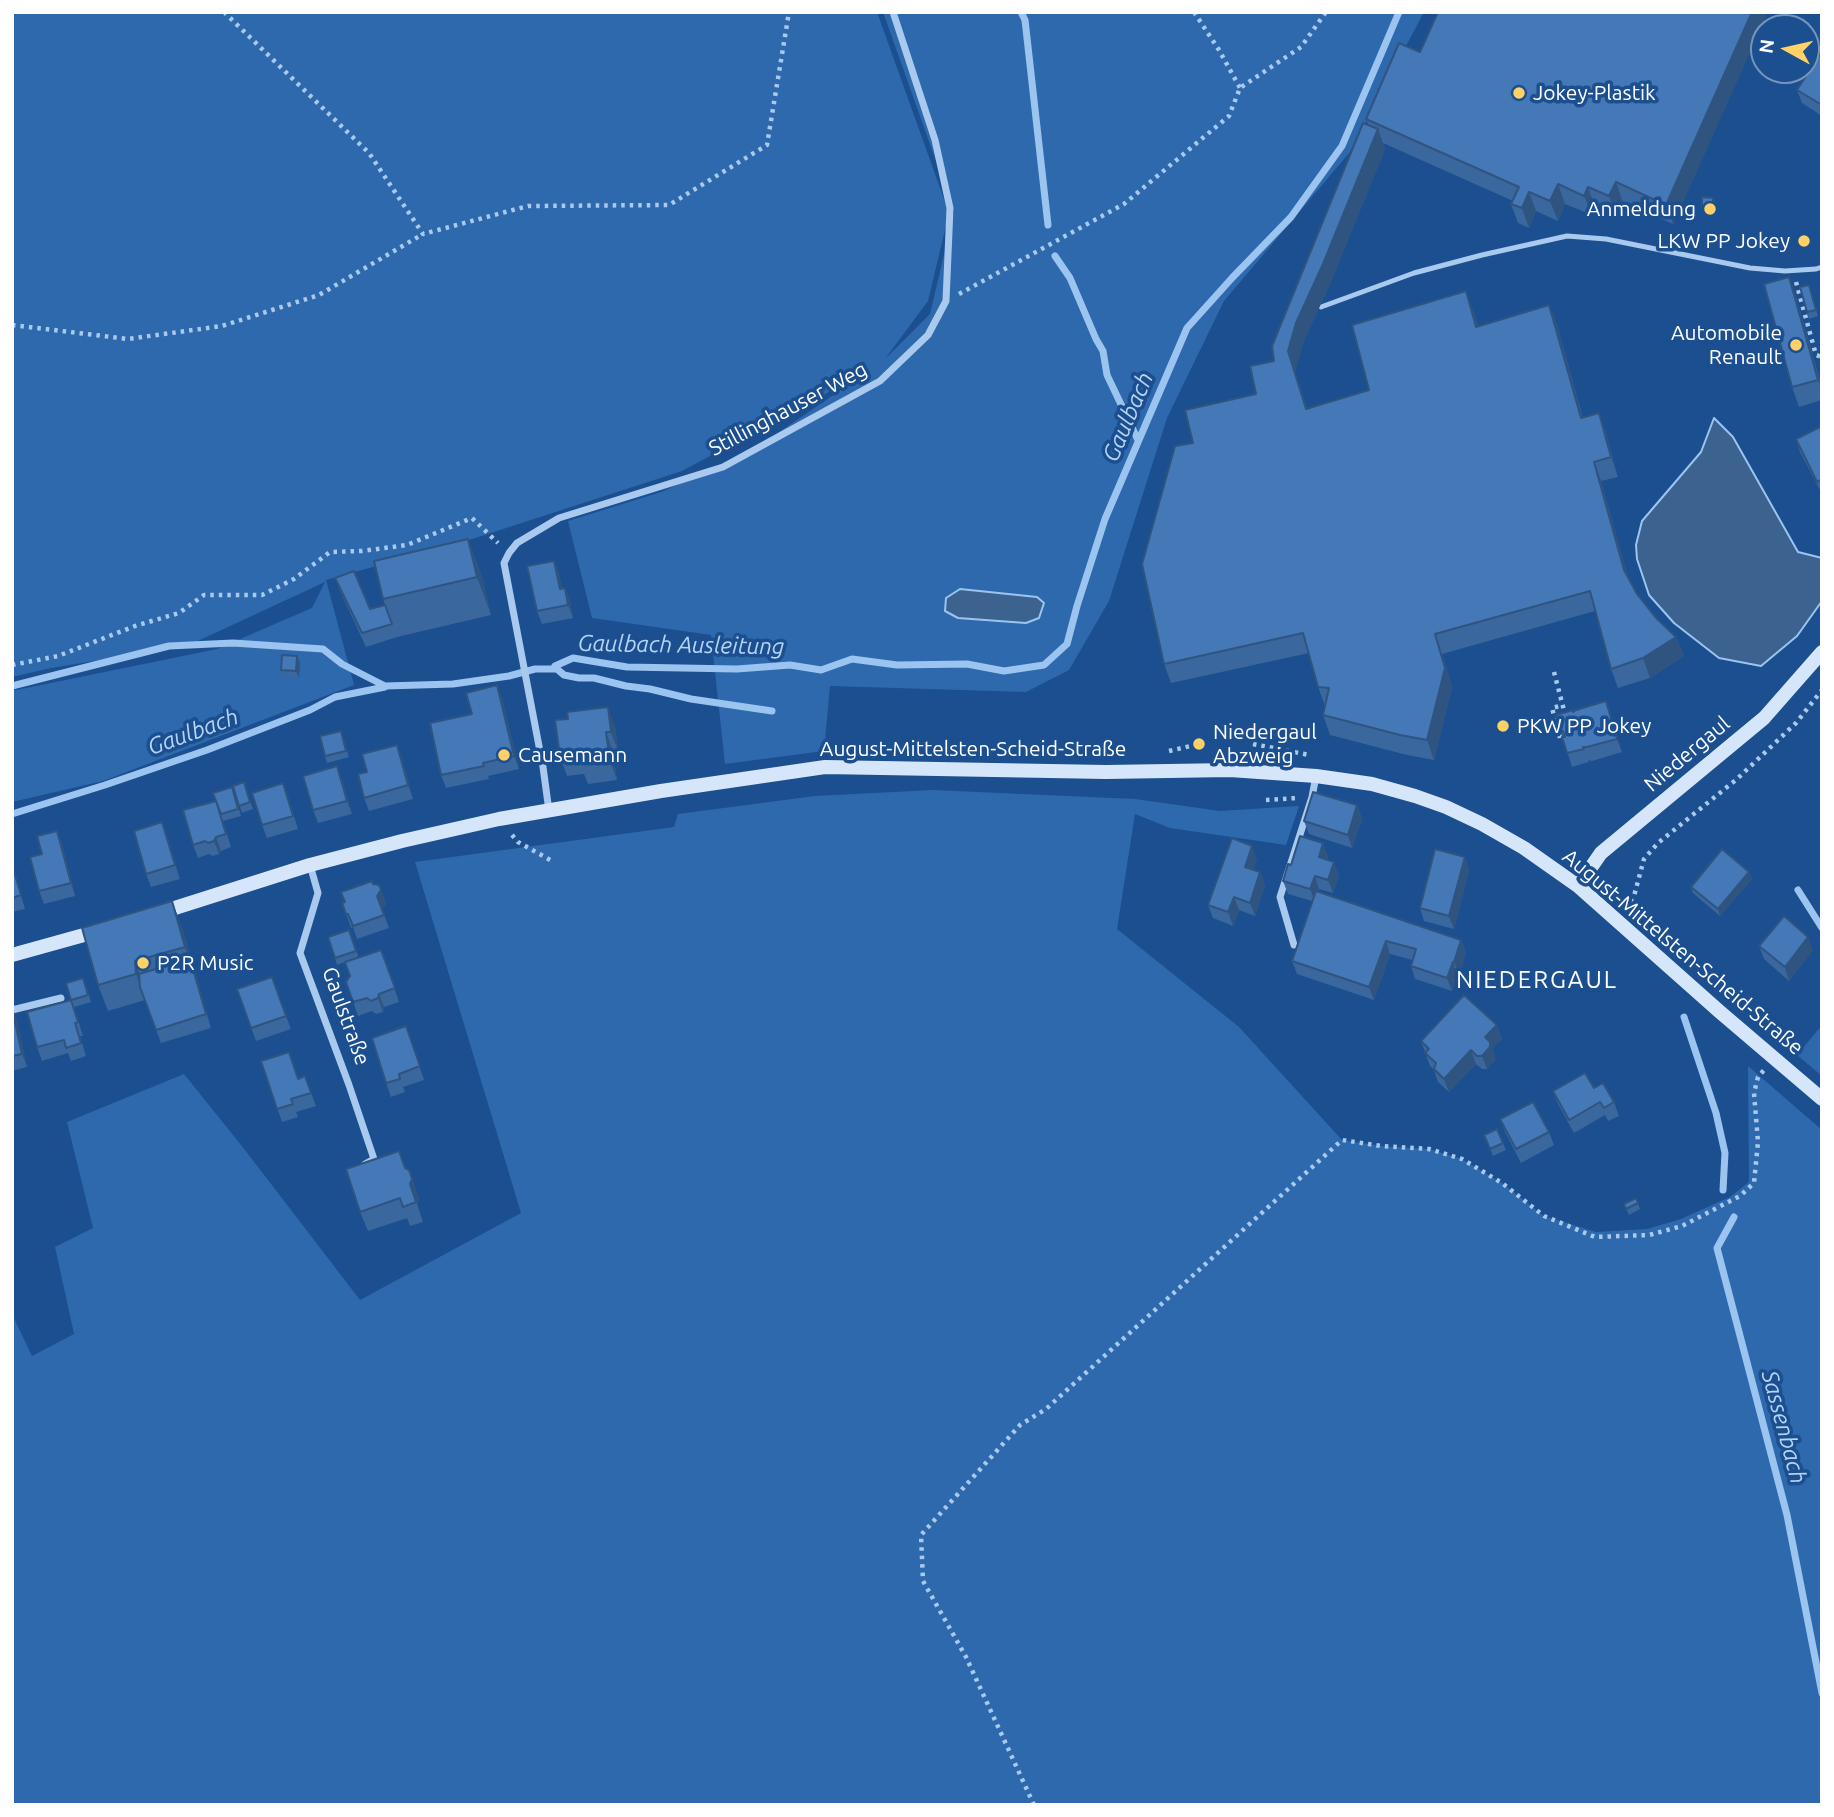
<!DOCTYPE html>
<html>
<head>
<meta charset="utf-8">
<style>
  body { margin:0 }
  #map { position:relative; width:1834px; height:1817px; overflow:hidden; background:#1b4f8f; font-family:Ubuntu,sans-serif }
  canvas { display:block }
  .frame { position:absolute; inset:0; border:14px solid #fff; pointer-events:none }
  .north { position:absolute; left:1750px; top:14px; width:70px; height:70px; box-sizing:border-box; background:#1b4f8f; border:2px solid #7695bc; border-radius:50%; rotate:278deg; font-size:19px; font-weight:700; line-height:28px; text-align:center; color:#fff }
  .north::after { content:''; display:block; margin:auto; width:24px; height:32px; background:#ffd166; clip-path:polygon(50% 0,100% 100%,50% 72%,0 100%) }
</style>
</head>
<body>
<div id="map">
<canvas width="1834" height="1817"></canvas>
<div class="frame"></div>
<div class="north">N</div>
</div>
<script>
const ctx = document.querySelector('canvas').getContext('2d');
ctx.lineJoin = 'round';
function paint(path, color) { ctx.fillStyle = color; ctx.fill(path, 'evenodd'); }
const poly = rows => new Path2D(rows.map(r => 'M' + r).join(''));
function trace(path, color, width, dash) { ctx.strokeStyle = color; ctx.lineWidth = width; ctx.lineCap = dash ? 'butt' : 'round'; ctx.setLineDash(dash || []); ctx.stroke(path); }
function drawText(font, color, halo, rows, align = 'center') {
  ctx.font = font + ' Ubuntu,sans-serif'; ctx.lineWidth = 7; ctx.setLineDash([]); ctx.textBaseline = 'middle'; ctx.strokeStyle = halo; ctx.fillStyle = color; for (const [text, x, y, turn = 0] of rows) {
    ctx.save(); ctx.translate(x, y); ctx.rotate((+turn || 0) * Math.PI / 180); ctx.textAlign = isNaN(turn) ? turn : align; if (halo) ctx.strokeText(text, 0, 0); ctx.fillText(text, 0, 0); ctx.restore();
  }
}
paint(poly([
  [12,12,877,12,949,213,928,301,885,359,930,314,954,212,883,12,1424,12,1350,152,1224,301,1167,418,1109,601,1069,670,1026,692,830,686,824,751,725,764,711,635,592,618,568,521,661,492,747,454,870,370,682,471,463,542,326,580,354,685,103,781,12,802,12,691,217,649,312,608,325,582,187,646,51,668,12,677],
  [933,790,1135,799,1220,811,1299,806,1286,845,1170,828,1135,814,1117,929,1239,1027,1342,1140,1382,1146,1429,1149,1462,1159,1502,1183,1544,1216,1596,1232,1647,1229,1681,1219,1730,1197,1749,1182,1748,1066,1822,1130,1822,1805,12,1805,12,1314,32,1356,74,1334,55,1247,93,1228,67,1122,184,1074,245,1150,360,1300,521,1213,415,862,674,827,678,814,815,796],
  [1822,1025,1822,1076,1797,1055]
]), '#2e69ad');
const water = poly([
  [1714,418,1733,437,1798,552,1822,558,1822,601,1797,636,1761,666,1719,658,1674,623,1649,595,1637,559,1636,545,1642,521,1701,452,1714,418],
  [960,589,1037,597,1044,603,1039,618,1026,623,958,618,945,611,946,598,960,589]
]);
paint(water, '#3c6290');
trace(water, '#9cc4f0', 2);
trace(poly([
  [1021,12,1025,20,1048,225],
  [1055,256,1070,278,1096,339,1103,351,1107,375,1138,440],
  [557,669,564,675,579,678,594,678,626,686,650,689,691,699,772,711],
  [12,686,169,646,233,643,323,649,342,664,385,686,453,684,509,676,535,669,557,669,555,666,573,658,627,667,737,669,790,665,821,670,852,659,897,665,967,664,1004,671,1044,665,1067,644,1077,606,1105,519,1187,328,1232,278,1291,217,1342,146,1399,12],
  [12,814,105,785,207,750,310,710,335,697,385,687],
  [1798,890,1822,928],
  [1684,1017,1716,1113,1725,1153,1723,1190],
  [1734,1217,1717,1248,1787,1515,1822,1693]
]), '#9cc4f0', 7);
trace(poly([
  [224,12,369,153,423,234,528,206,669,205,767,145,789,12],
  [1194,12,1219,50,1240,88],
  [1796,282,1816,355,1822,357],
  [959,294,1124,204,1229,116,1240,88,1301,47,1326,12],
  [12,325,128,339,222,326,319,295,423,234],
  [12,665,58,656,135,626,179,613,204,595,262,595,294,579,330,552,362,551,407,545,472,518,498,543],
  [1554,672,1566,718],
  [1560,738,1552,708,1563,705],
  [1253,744,1309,755],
  [1169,751,1199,744],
  [1266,800,1297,798],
  [512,835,518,842,552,861],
  [1625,908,1634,896,1644,859,1658,843,1737,779,1796,723,1822,690],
  [1034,1805,966,1657,923,1581,921,1535,1020,1425,1046,1409,1342,1140,1382,1146,1429,1149,1462,1159,1502,1183,1544,1216,1595,1237,1649,1235,1682,1226,1740,1196,1754,1183,1758,1142,1754,1093,1758,1077,1764,1070]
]), '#a9c9ee', 4.5, [3.5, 5]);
trace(poly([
  [1321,307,1414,273,1482,255,1567,236,1606,239,1750,268,1785,271,1816,269,1822,267]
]), '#a9c9ee', 5);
trace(poly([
  [549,811,543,767,504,563,509,553,517,543,559,518,723,467,880,381,928,335,946,301,950,208,935,140,893,12],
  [310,865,318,893,300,953,349,1085,374,1159,365,1164],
  [1294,945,1280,897,1312,797,1316,776],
  [12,1010,61,998]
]), '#a9c9ee', 7);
trace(poly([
  [1578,886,1601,853,1764,718,1822,652],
  [159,913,310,865,402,841,499,819,661,791,825,767,1106,772,1230,770,1316,776,1372,784,1415,796,1446,807,1482,824,1524,848,1578,886,1720,1012,1822,1099],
  [12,955,102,930]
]), '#d6e6fa', 14);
paint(poly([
  [1766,16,1673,224,1623,202,1616,216,1595,207,1592,215,1565,204,1558,221,1536,211,1529,228,1518,223,1511,204,1513,201,1383,143,1385,149,1330,284,1303,343,1295,371,1307,408,1369,390,1473,310,1478,326,1549,305,1557,325,1583,418,1599,413,1606,433,1618,477,1601,481,1628,577,1637,594,1656,618,1676,637,1684,656,1650,678,1618,688,1611,669,1595,611,1442,654,1452,687,1434,760,1407,755,1330,735,1323,715,1325,706,1318,687,1309,653,1171,683,1164,664,1193,443,1256,394,1274,361,1368,125,1366,119,1420,52],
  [1822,51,1822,116,1802,103,1797,90],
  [1713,198,1716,204,1715,214,1704,213,1702,207],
  [1789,277,1796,297,1822,387,1822,400,1799,407,1792,387],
  [1809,285,1818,316,1809,319,1807,312],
  [1822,426,1822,494,1800,452,1796,439],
  [468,539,482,577,491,615,397,637,366,647,340,591,335,578,370,609,385,605,383,599],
  [554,561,559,574,562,589,565,588,570,601,573,618,542,624,537,611],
  [297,656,300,663,299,678,284,677,281,670],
  [502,698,519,769,488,776,489,779,446,788,441,775,472,714],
  [1606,701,1622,752,1592,761,1588,760,1589,762,1572,767,1556,715,1573,712],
  [615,726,618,751,613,752,617,780,588,784,584,774,567,776,560,757],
  [341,731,349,757,327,763,325,756],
  [397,745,402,758,413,799,369,811,364,798,367,772],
  [342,779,352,814,318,823,313,810],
  [244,782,253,809,242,813,233,786],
  [232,787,241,816,223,821,231,847,221,851,219,854,213,856,209,854,198,858,193,845,216,801],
  [288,797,298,829,267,838,262,825],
  [1357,805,1362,819,1352,848,1309,834,1304,821],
  [57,831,62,844,75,896,44,904,39,891,42,854],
  [167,836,180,879,151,887,146,874],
  [1328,856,1327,860,1339,875,1333,893,1319,889,1318,892,1461,940,1466,953,1459,975,1457,975,1452,991,1415,979,1411,966,1412,960,1390,954,1374,1000,1297,974,1292,961,1312,901,1288,894,1283,881,1291,865],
  [1465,857,1469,870,1454,929,1424,921,1420,908],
  [1257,859,1253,870,1260,872,1265,885,1255,916,1239,910,1233,926,1213,918,1208,905],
  [12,864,25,909,12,912],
  [1749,872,1752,879,1720,916,1693,893,1691,887],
  [373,884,379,885,386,904,382,909,389,928,357,939,353,927,351,928,346,914],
  [182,927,211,1028,161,1043,145,1000,108,1011,98,985],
  [349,930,359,958,381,950,399,1002,384,1007,383,1012,376,1014,372,1011,358,1016,346,982,350,976,345,962,337,965,328,937],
  [1759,946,1813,950,1789,981,1764,959],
  [86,985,91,1002,74,1007,83,1036,80,1036,86,1056,71,1061,68,1053,42,1061,37,1047,71,1000],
  [237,989,286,1016,291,1029,256,1041],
  [12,1009,17,1021,27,1067,12,1071],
  [1497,1025,1502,1039,1492,1048,1495,1055,1495,1060,1487,1069,1482,1069,1476,1064,1449,1092,1438,1082,1434,1070,1430,1066,1421,1041],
  [406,1026,424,1080,403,1087,405,1092,391,1097,386,1083],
  [261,1061,298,1078,305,1076,316,1106,296,1112,298,1117,282,1122],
  [1594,1088,1614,1102,1619,1116,1608,1121,1605,1115,1574,1133,1558,1104,1553,1091],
  [1500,1119,1549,1132,1554,1145,1521,1163,1505,1132],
  [1484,1135,1503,1143,1506,1150,1493,1156],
  [405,1168,409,1170,419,1199,417,1203,423,1222,410,1226,407,1218,368,1231,360,1212],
  [1636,1198,1640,1209,1629,1215,1624,1204]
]), '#3a679d');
paint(poly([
  [1752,12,1765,12,1766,16,1673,224,1666,205],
  [1378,129,1385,149,1330,284,1303,343,1295,371,1313,428,1288,351,1296,323],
  [1616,182,1623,202,1616,216,1609,196],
  [1558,184,1565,204,1558,221,1550,201],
  [1588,187,1595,207,1592,215,1584,196],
  [1529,192,1536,211,1529,228,1522,208],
  [1713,198,1716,204,1715,214,1713,208],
  [1789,277,1796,297,1822,389,1818,380],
  [1466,291,1473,310,1483,346,1476,327],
  [1549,305,1557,325,1588,438,1581,418],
  [1599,413,1606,433,1618,477,1611,457],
  [1594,462,1601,481,1632,590,1624,570],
  [468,539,482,577,491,615,477,577],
  [554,561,559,574,565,602,560,589],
  [565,588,570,601,573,618,568,605],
  [1435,634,1452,687,1434,760,1427,740],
  [1676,637,1684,656,1650,678,1643,658],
  [297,656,300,663,299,678,296,671],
  [497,685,502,698,519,769,514,756],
  [1606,701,1611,714,1622,752,1617,739],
  [608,707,615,726,618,751,611,732],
  [606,732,613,752,617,780,610,761],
  [397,745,402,758,413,799,408,785],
  [337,766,342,779,352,814,347,801],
  [1357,805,1362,819,1352,848,1348,835],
  [162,822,167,836,180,879,175,865],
  [57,831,62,844,75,896,71,883],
  [216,837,221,851,219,854,214,841],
  [1323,843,1328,856,1324,871,1319,857],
  [1252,846,1257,859,1250,880,1245,867],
  [1465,857,1469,870,1454,929,1449,916],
  [1334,862,1339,875,1333,893,1328,880],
  [1260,872,1265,885,1255,916,1250,903],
  [1749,872,1752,879,1720,916,1718,909],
  [1315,876,1319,889,1315,902,1310,889],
  [381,890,386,904,382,909,389,928,377,896],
  [1234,897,1239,910,1233,926,1228,912],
  [172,901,182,927,211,1028,185,947],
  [1808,937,1813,950,1789,981,1785,967],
  [1461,940,1466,953,1459,975,1454,962],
  [1386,941,1390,954,1374,1000,1369,987],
  [135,961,144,987,145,1000,136,974],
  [1453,962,1457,975,1452,991,1447,978],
  [379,994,384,1007,383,1012,378,998],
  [12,1009,17,1021,27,1067,22,1054],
  [1497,1025,1502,1039,1492,1048,1495,1055,1495,1060,1487,1069,1482,1056,1485,1037],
  [1471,1050,1476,1064,1449,1092,1444,1079],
  [412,1179,419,1199,417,1203,423,1222,410,1183]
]), '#305480');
const building = poly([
  [1438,12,1752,12,1666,205,1616,182,1609,196,1588,187,1584,196,1558,184,1550,201,1529,192,1522,208,1511,204,1519,187,1366,119,1399,43,1420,52,1438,12],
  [1822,51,1822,105,1797,90,1822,51],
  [1363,123,1378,129,1323,264,1296,323,1288,351,1306,409,1369,390,1352,325,1466,291,1476,327,1549,305,1581,418,1599,413,1611,457,1594,462,1624,570,1637,594,1656,618,1676,637,1643,658,1611,669,1590,591,1435,634,1445,668,1427,740,1400,735,1323,715,1329,688,1318,687,1303,633,1164,664,1142,564,1175,446,1193,443,1185,410,1256,394,1250,366,1274,361,1272,346,1363,123],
  [1702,197,1713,198,1713,208,1702,207,1702,197],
  [1789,277,1818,380,1792,387,1764,284,1789,277],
  [1809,285,1816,310,1807,312,1800,287,1809,285],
  [1822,426,1822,479,1817,482,1796,439,1822,426],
  [468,539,477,577,383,599,374,561,468,539],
  [554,561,560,589,565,588,568,605,537,611,527,566,554,561],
  [354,571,370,609,385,605,392,624,362,633,335,578,354,571],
  [282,655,297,656,296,671,281,670,282,655],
  [497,685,514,756,483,763,484,766,441,775,430,723,472,714,466,693,497,685],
  [1606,701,1617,739,1587,747,1583,747,1584,749,1567,753,1562,737,1565,737,1563,731,1561,731,1556,715,1573,710,1573,712,1576,710,1606,701],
  [608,707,611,732,606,732,610,761,581,764,580,754,560,757,555,720,568,719,567,712,608,707],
  [341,731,346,751,325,756,320,736,341,731],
  [397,745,408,785,364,798,358,774,367,772,362,754,397,745],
  [337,766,347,801,313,810,303,776,337,766],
  [244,782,250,802,239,806,233,786,244,782],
  [283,783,293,816,262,825,252,793,283,783],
  [232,787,238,809,221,814,213,793,232,787],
  [1313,792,1357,805,1348,835,1304,821,1313,792],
  [216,801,226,834,216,837,214,841,208,843,205,841,193,845,183,810,216,801],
  [162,822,175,865,146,874,134,831,162,822],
  [57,831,71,883,39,891,30,857,42,854,37,836,57,831],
  [1300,836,1323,843,1319,857,1334,862,1328,880,1315,876,1310,889,1283,881,1288,864,1291,865,1300,836],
  [1232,838,1252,846,1245,867,1260,872,1250,903,1234,897,1228,912,1208,905,1232,838],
  [1435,849,1465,857,1449,916,1420,908,1435,849],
  [1722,849,1749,872,1718,909,1691,887,1722,849],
  [12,865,21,895,12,898,12,865],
  [372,881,373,884,379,885,381,890,377,896,384,915,353,926,348,914,346,914,342,903,345,902,341,892,372,881],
  [1316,891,1461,940,1454,962,1453,962,1447,978,1411,966,1416,949,1386,941,1369,987,1292,961,1316,891],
  [172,901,185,947,135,961,136,974,98,985,82,928,172,901],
  [1784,916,1808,937,1785,967,1759,946,1784,916],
  [349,930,356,951,335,958,328,937,349,930],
  [381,950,395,988,379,994,378,998,371,1001,367,998,353,1002,346,982,350,976,345,962,381,950],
  [190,959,206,1014,156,1030,140,987,139,974,190,959],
  [272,977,286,1016,251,1028,237,989,272,977],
  [83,978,88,995,71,1000,66,983,83,978],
  [1464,995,1497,1025,1485,1037,1490,1042,1490,1047,1482,1056,1477,1056,1471,1050,1444,1079,1434,1069,1436,1063,1425,1053,1429,1049,1421,1041,1464,995],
  [71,1000,78,1022,75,1023,81,1043,66,1048,64,1040,37,1047,27,1012,71,1000],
  [12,1009,22,1054,12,1056,12,1009],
  [406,1026,420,1066,399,1074,400,1079,386,1083,372,1038,406,1026],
  [289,1052,298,1079,305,1076,311,1093,291,1099,293,1104,277,1109,261,1061,289,1052],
  [1585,1073,1594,1088,1603,1083,1614,1102,1604,1108,1600,1102,1569,1120,1553,1091,1585,1073],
  [1533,1102,1549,1132,1516,1149,1500,1119,1533,1102],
  [1497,1129,1503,1143,1490,1149,1484,1135,1497,1129],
  [399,1151,405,1168,409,1170,412,1179,410,1184,416,1202,403,1207,400,1198,360,1212,346,1169,399,1151],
  [1636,1198,1638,1203,1626,1209,1624,1204,1636,1198]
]);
paint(building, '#4478b7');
trace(building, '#305480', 2);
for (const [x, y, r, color] of [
  [1519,93,7,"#ffd166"],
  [1710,209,7,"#ffd166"],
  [1804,241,7,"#ffd166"],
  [1796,345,7,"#ffd166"],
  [1503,726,7,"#ffd166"],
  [1199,744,7,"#ffd166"],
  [504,755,7,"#ffd166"],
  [143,963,7,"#ffd166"]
]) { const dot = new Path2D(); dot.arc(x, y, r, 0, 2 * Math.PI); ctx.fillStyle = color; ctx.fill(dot); trace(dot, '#1b4f8f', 2.5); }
drawText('21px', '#fff', '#1b4f8f', [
  ["Jokey-Plastik",1533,93],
  ["Anmeldung",1696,209,"right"],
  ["LKW PP Jokey",1790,241,"right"],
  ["Automobile",1782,333,"right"],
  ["Renault",1782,357,"right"],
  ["PKW PP Jokey",1517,726],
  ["Niedergaul",1213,732],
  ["Abzweig",1213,756],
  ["Causemann",518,755],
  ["P2R Music",157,963]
], 'left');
drawText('21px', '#fff', '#1b4f8f', [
  ["Stillinghauser Weg",788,409,-28],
  ["August-Mittelsten-Scheid-Straße",973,749],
  ["Niedergaul",1687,754,-40],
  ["August-Mittelsten-Scheid-Straße",1683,952,40],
  ["Gaulstraße",346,1016,70]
]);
drawText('italic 23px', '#b5d3f5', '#1b4f8f', [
  ["Gaulbach",1128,417,-67],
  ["Gaulbach Ausleitung",681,645,1],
  ["Gaulbach",193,732,-20],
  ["Sassenbach",1784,1427,75]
]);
ctx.letterSpacing = '2px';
drawText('24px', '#fff', '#1b4f8f', [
  ["NIEDERGAUL",1537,980]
]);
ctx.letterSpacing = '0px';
</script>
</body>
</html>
